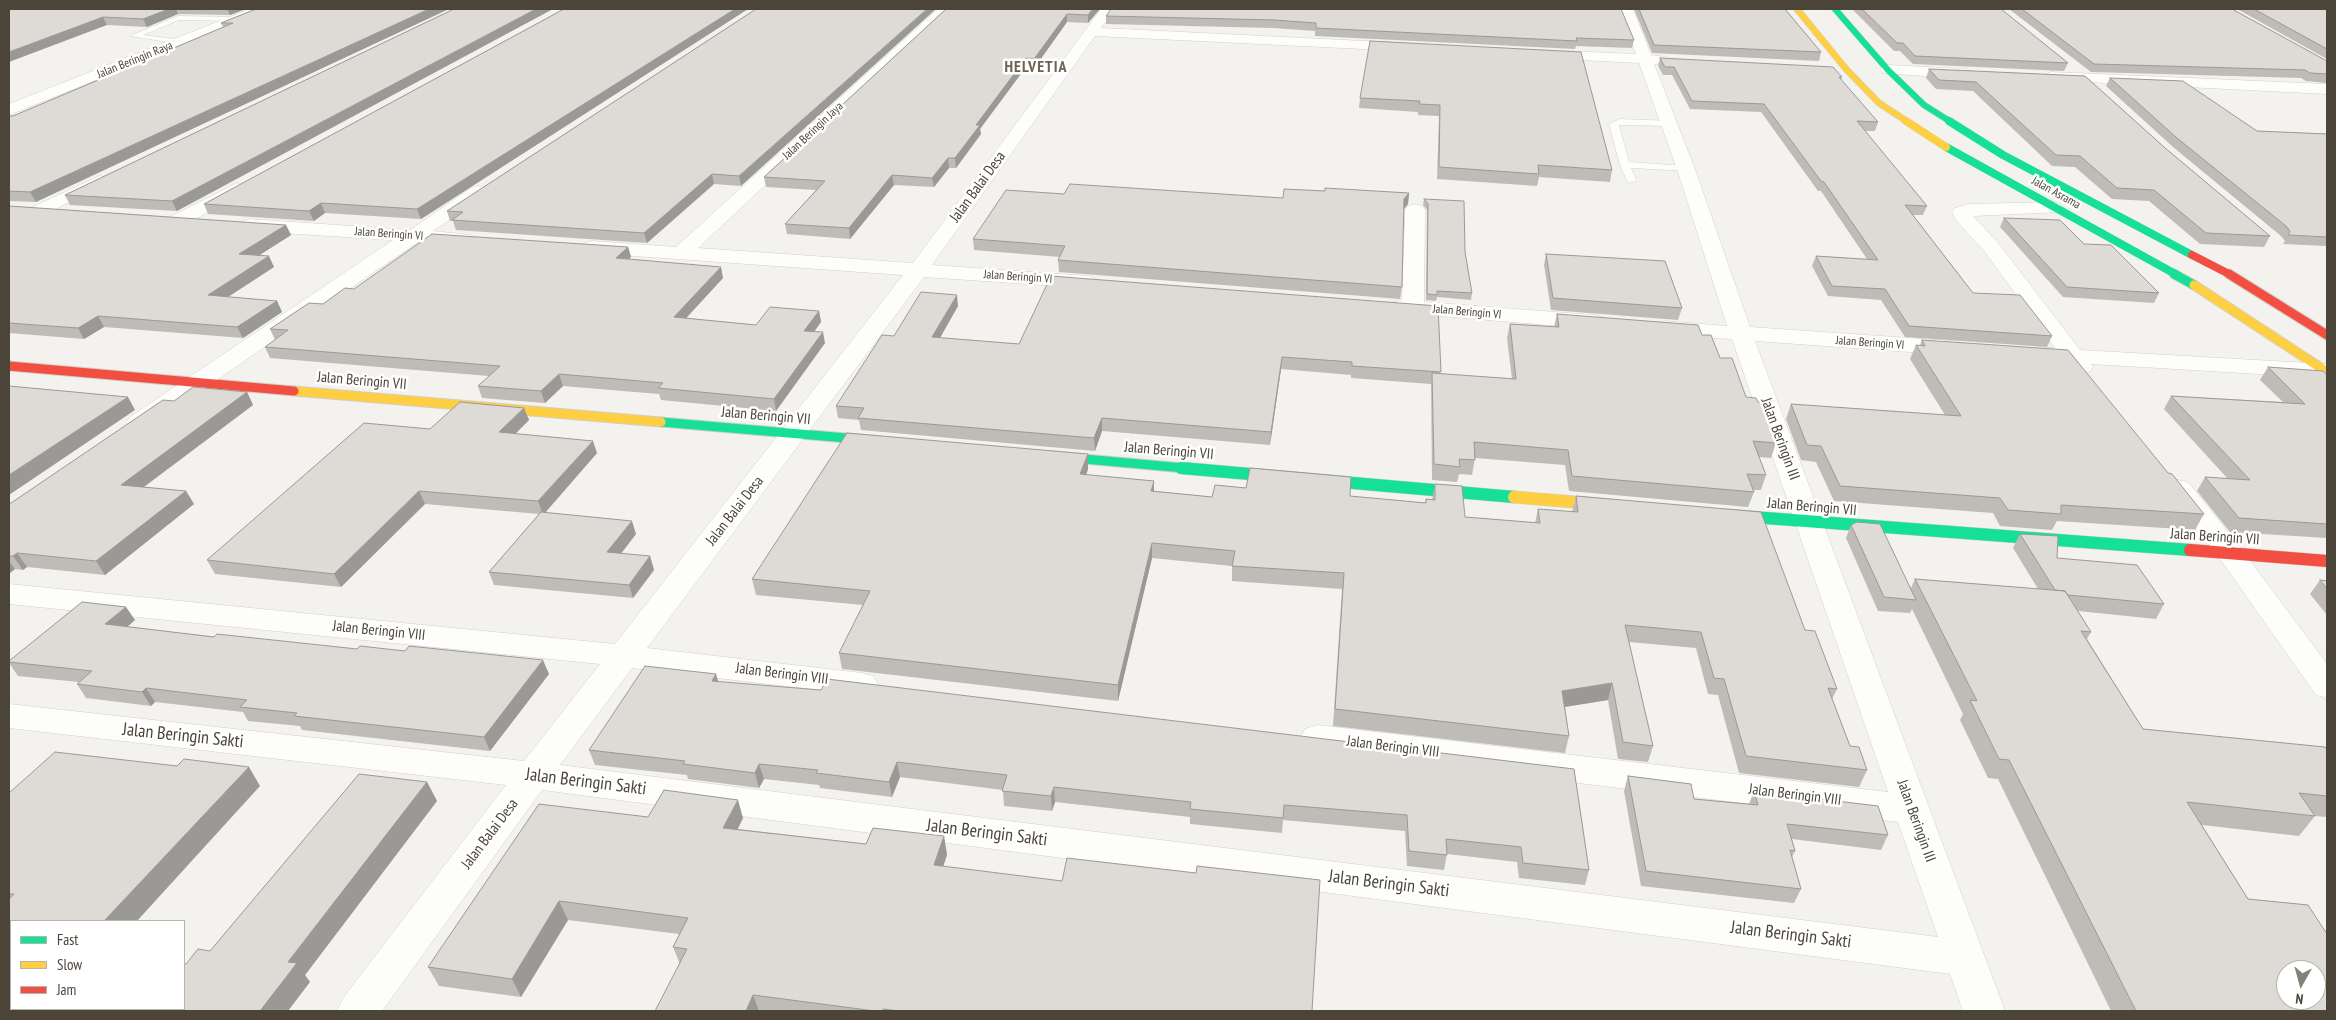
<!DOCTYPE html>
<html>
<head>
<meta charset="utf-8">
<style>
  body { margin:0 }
  #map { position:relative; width:2336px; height:1020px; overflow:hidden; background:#f4f2ee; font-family:"PT Sans Narrow",sans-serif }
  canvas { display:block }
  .frame { position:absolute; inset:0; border:10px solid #4b4439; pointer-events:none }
  .legend { position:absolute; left:10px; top:920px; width:175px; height:90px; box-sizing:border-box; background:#fff; border:1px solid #b7b4b0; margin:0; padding:6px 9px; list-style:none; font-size:15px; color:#4b4439 }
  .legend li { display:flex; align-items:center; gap:10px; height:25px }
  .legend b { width:25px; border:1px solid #b7b4b0 }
  .north { position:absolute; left:2276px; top:960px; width:50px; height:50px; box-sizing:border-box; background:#fff; border:1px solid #b7b4b0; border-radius:50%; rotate:187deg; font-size:14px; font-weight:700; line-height:20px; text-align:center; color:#4b4439 }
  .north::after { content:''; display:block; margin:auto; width:18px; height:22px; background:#868178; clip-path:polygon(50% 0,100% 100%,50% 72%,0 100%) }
</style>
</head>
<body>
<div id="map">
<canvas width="2336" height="1020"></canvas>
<div class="frame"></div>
<ul class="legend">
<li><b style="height:6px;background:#16e098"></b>Fast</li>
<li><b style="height:6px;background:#ffcf43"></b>Slow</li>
<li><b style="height:6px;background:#f24e42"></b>Jam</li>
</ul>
<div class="north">N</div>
</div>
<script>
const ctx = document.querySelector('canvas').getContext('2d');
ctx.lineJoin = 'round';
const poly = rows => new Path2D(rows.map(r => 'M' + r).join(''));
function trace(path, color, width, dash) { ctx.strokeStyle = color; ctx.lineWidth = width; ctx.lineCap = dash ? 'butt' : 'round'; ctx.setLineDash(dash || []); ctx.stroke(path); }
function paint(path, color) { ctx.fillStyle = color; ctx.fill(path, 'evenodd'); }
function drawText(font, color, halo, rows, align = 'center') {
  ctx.font = font + ' "PT Sans Narrow",sans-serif'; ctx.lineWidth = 5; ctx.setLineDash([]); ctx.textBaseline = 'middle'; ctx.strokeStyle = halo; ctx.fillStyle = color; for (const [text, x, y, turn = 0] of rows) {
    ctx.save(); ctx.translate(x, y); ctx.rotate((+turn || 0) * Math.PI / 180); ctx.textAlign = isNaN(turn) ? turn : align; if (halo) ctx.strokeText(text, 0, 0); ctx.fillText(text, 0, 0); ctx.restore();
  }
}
const lane = poly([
  [178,16,234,17,238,19,234,21,179,20,143,35,183,40,184,42,180,44,130,36,178,16],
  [1620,119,1673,121,1675,123,1670,126,1619,125,1629,162,1686,166,1691,169,1689,171,1631,168,1637,181,1628,183,1620,165,1609,124,1620,119]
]);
const street = poly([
  [250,9,268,9,266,12,9,115,9,104,250,9],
  [938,9,953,9,698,248,913,263,1101,9,1115,9,1101,28,1405,43,1412,47,1405,51,1095,36,932,265,1088,276,1095,278,1099,282,1095,286,1088,288,924,277,647,648,862,673,873,676,878,684,873,692,862,695,632,668,560,765,1938,937,1898,822,1317,751,1305,747,1300,738,1305,729,1317,725,1888,792,1732,339,1664,335,1656,333,1653,328,1656,323,1664,321,1727,326,1677,169,1639,63,1543,58,1536,54,1543,50,1636,54,1619,9,1633,9,1651,55,1665,57,1667,60,1665,63,1654,64,1695,169,1750,327,1953,341,1961,343,1964,348,1961,353,1953,355,1755,341,2005,1011,1963,1011,1950,974,542,790,382,1011,337,1011,343,998,506,785,9,728,9,704,524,761,600,664,9,604,9,584,615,644,903,275,592,253,585,251,582,247,585,243,592,241,676,247,938,9],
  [1888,65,1966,69,1974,74,1966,79,1883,73,1880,70,1883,67,1888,65],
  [2051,72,2327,84,2327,94,2046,80,2043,77,2046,74,2051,72],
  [99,176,105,177,108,181,105,185,9,231,9,218,99,176],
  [237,183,244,185,246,189,244,193,186,224,172,224,169,220,172,216,237,183],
  [478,186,485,188,487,192,485,196,433,231,471,235,474,239,471,243,464,245,418,242,148,427,139,430,130,427,126,422,130,417,393,240,250,231,243,229,240,225,243,221,250,219,410,230,471,188,478,186],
  [2054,202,2061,204,2063,208,2061,212,1973,216,1999,244,2080,350,2326,364,2327,378,2091,364,2093,367,2089,372,2081,374,2073,372,2066,363,2028,359,2024,354,2028,349,2036,347,2055,348,1985,252,1955,219,1952,212,1955,208,1969,204,2054,202],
  [1415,204,1422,206,1425,210,1424,302,1594,315,1602,317,1605,322,1602,327,1594,329,1394,312,1391,307,1394,302,1402,300,1405,210,1408,206,1415,204],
  [2178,480,2188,482,2240,547,2327,664,2327,698,2316,695,2220,559,2165,488,2168,482,2178,480]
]);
const fastFar3 = poly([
  [1835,9,1888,70,1924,105,1951,122]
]);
const fastFar2 = poly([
  [1949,121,2003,155,2192,255],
  [1946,147,2177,275]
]);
const fastFar1 = poly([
  [2174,274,2194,285],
  [661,422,881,441],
  [1051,456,1195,469]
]);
const fast = poly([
  [1181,468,1514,497],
  [1726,515,2190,550]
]);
const slowFar3 = poly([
  [1797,9,1846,69,1879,103,1908,122]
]);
const slowFar2 = poly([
  [1906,121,1946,147]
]);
const slowFar1 = poly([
  [2194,285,2327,372],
  [294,391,661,422]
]);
const slow = poly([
  [1514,497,1610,505]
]);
const jamFar2 = poly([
  [2192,255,2231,275]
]);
const jamFar1 = poly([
  [2229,274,2327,335],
  [9,366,294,391]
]);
const jam = poly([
  [2190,550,2327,561]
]);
trace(lane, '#d2d0cb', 1);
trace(street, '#d2d0cb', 1);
trace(fastFar3, '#d3cfc5', 7);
trace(fastFar2, '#d3cfc5', 8);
trace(fastFar1, '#d3cfc5', 11);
trace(fast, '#d3cfc5', 13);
trace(slowFar3, '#d3cfc5', 7);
trace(slowFar2, '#d3cfc5', 8);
trace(slowFar1, '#d3cfc5', 11);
trace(slow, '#d3cfc5', 13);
trace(jamFar2, '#d3cfc5', 8);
trace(jamFar1, '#d3cfc5', 11);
trace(jam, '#d3cfc5', 13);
paint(lane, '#fdfdfc');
paint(street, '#fdfdfc');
trace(fastFar3, '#16e098', 6);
trace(fastFar2, '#16e098', 8);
trace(fastFar1, '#16e098', 9);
trace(fast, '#16e098', 12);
trace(slowFar3, '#ffcf43', 6);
trace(slowFar2, '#ffcf43', 8);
trace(slowFar1, '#ffcf43', 9);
trace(slow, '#ffcf43', 12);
trace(jamFar2, '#f24e42', 8);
trace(jamFar1, '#f24e42', 9);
trace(jam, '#f24e42', 12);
paint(poly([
  [9,9,246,9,230,15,178,14,147,27,107,25],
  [256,9,36,202,9,201,9,116,13,116,223,27,221,23],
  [454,9,177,211,70,205,65,195],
  [564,9,748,9,421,219,325,213,314,221,208,214,204,204],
  [756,9,741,186,714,184,647,243,456,230,453,221,450,221,447,211],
  [946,9,1100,9,1088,23,1067,22,1035,67,1026,67,980,129,981,134,956,168,949,168,934,187,894,185,850,239,787,234,785,224,816,190,766,187,764,177],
  [1111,9,1634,40,1632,48,1576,46,1575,49,1315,36,1315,31,1273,28,1106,24,1106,16],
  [1634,9,1785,9,1821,52,1819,61,1652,53],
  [1853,9,2001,9,2068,63,2064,71,1913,64,1900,51,1894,51,1853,10],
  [2009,9,2232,9,2327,61,2327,83,2306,81,2301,78,2091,72],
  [2237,9,2327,9,2327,59],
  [1581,52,1612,170,1610,182,1539,177,1537,186,1437,179,1439,116,1418,115,1418,112,1359,108,1360,98],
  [1660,58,1842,77,1841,80,1878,122,1875,131,1864,131,1927,206,1923,215,1913,215,1973,293,2052,336,2047,347,1905,337,1881,300,1828,296,1812,266,1816,256,1867,259,1821,191,1818,191,1761,112,1690,109,1672,75,1663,75,1658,66],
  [1929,69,2085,76,2164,147,2270,236,2264,247,2200,244,2149,201,2112,199,2075,167,2052,166,1973,91,1936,89,1926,78],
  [2110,78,2257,131,2327,134,2327,246,2283,244,2285,241,2281,236,2173,147,2106,86],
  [1325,191,1409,193,1408,204,1404,209,1402,287,1400,299,1059,272,1058,260,1060,257,974,250,973,239,1064,194,1283,198],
  [1424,199,1465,252,1472,293,1471,300,1437,297,1436,301,1426,300,1427,210,1423,205],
  [9,206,286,225,291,235,258,256,274,267,228,297,277,301,282,312,243,338,104,327,84,339,9,333],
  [2004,218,2159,293,2154,303,2063,297,2000,227],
  [628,247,631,257,629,259,723,278,686,318,756,325,819,311,821,322,814,331,825,343,776,411,661,400,659,394,563,386,545,403,482,398,478,386,489,376,270,358,265,347,275,340,270,329,323,304],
  [1546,254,1682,308,1678,320,1551,310,1544,265],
  [958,306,940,338,1019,344,1438,306,1440,374,1512,379,1507,338,1510,324,1554,327,1557,314,1702,335,1720,358,1776,443,1771,458,1759,457,1766,475,1761,490,1753,490,1754,492,1748,507,1569,491,1565,465,1475,458,1472,475,1459,474,1457,482,1432,480,1431,384,1351,378,1351,375,1281,369,1270,445,1102,431,1095,451,861,430,859,420,838,418,836,406,894,336],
  [1922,340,2168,473,2204,514,2195,530,2057,521,2052,530,2000,526,1993,513,1834,501,1816,462,1801,460,1786,419,1791,404,1945,415,1910,359,1916,345,1920,345],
  [2268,367,2327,375,2327,538,2230,532,2197,491,2205,477,2228,479,2164,409,2171,396,2283,402,2260,380],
  [247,392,253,405,144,487,186,491,194,504,105,575,27,567,23,570,15,569,9,574,9,503,11,503,174,401],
  [524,408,529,420,515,434,597,453,545,513,636,534,621,554,650,556,654,570,633,598,494,585,489,572,539,514,425,504,341,587,215,574,207,560,430,429],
  [1088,454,1088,469,1086,475,1154,481,1154,491,1212,497,1246,488,1425,503,1426,499,1432,500,1435,484,1465,517,1535,523,1538,509,1572,512,1576,496,1805,630,1837,689,1832,699,1850,746,1867,770,1859,787,1739,773,1718,695,1708,694,1696,648,1629,642,1653,746,1648,762,1618,759,1608,700,1565,707,1569,736,1565,753,1333,726,1342,589,1232,581,1232,566,1152,558,1118,701,842,669,839,653,863,605,756,595,752,579],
  [1851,525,1911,588,1915,579,2038,589,2013,548,2020,534,2057,558,2164,604,2156,619,2078,611,2091,632,2087,639,2143,729,2327,750,2327,817,2315,816,2299,836,2202,825,2248,899,2327,1011,2111,1011,1998,779,1988,778,1960,720,1963,714,1912,609,1910,613,1878,611,1846,538],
  [2320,580,2327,581,2327,615,2310,594],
  [135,620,127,627,549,674,490,751,302,730,300,726,248,721,243,712,155,702,151,706,86,698,77,684,79,682,18,676,9,663,9,661],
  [716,674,718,682,1574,769,1589,870,1585,885,1519,878,1517,862,1447,854,1444,870,1407,866,1405,831,1283,820,1282,833,1190,824,1190,817,1055,802,1052,811,1004,806,1003,790,900,777,892,797,820,788,819,785,764,779,759,788,688,779,687,775,595,765,589,750],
  [177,766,260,786,11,1009,186,964,210,951,427,782,437,801,305,975,310,982,9,1011,9,793],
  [1628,776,1694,799,1749,804,1754,791,1888,835,1881,850,1792,839,1795,851,1792,857,1801,889,1794,903,1641,886,1624,791],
  [648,817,743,818,738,829,866,844,944,836,947,855,943,867,1312,1011,655,1011,680,964,673,947,679,934,568,920,521,997,439,986,428,967]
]), '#bfbcb8');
paint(poly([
  [169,9,176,9,178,14,147,27,143,19],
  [227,9,246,9,230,15],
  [429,9,449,9,36,202,30,192],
  [536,9,553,9,177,211,172,201],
  [735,9,748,9,421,219,417,209],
  [927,9,936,9,741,186,739,176],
  [1093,9,1100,9,1088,23,1088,15],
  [1067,14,1067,22,1035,67,1034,59],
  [103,17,107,25,9,62,9,52],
  [1026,58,1026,67,980,129,981,134,956,168,955,158,976,125],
  [948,158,949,168,934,187,932,178],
  [712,174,714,184,647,243,644,233],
  [892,175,894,185,850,239,849,228],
  [1409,193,1408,204,1403,210,1404,199],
  [321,203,325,213,314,221,309,211],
  [286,225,291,235,244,265,239,254],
  [628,247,631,257,619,269,616,258],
  [269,256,274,267,214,306,208,295],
  [721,267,723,278,677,328,674,317],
  [957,295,958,306,933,350,932,337],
  [277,301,282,312,243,338,237,327],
  [819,311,821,322,807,342,804,331],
  [98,316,104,327,84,339,78,328],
  [823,332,825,343,776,411,774,399],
  [1282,357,1281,369,1270,445,1271,432],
  [559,374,563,386,545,403,541,391],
  [247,392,253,405,129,498,121,485],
  [128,397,135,410,9,495,9,475],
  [524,408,529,420,504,445,499,432],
  [1102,418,1102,431,1095,451,1094,438],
  [593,441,597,453,543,515,538,501],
  [1088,454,1088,469,1081,490,1080,474],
  [1154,481,1154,496,1151,491],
  [186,491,194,504,105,575,96,561],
  [419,491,425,504,341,587,334,574],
  [632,521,636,534,611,566,607,552],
  [1152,543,1152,558,1118,701,1118,685],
  [17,553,27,567,23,570,13,556],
  [650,556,654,570,633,598,629,585],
  [9,561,15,569,9,574],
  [126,607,135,620,114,638,105,624],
  [543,660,549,674,490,751,484,737],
  [716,674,720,689,712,681],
  [1612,683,1608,700,1558,708,1562,691],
  [146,688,155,702,151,706,142,692],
  [897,762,900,777,892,797,889,782],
  [759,764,764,779,759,788,755,773],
  [249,767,260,786,137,921,104,921],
  [427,782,437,801,305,975,310,982,288,1011,260,1011,288,962],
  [1054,787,1055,802,1052,811,1051,796],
  [738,800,743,818,729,846,723,828],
  [944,836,947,855,937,884,934,865],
  [559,901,568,920,521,997,512,979],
  [753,995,759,1011,746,1011]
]), '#9b9996');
const building = poly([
  [9,9,169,9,143,19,103,17,9,52,9,9],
  [256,9,429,9,30,192,9,191,9,116,13,116,233,23,221,23,256,9],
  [454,9,536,9,172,201,65,195,454,9],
  [564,9,735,9,417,209,321,203,309,211,204,204,564,9],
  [756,9,927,9,739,176,712,174,644,233,452,220,463,212,447,211,756,9],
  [946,9,1093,9,1088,15,1067,14,1034,59,1026,58,976,125,980,125,955,158,948,158,932,178,892,175,849,228,785,224,825,181,764,177,946,9],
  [1111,9,1621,9,1634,40,1576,38,1577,41,1316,28,1316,23,1274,20,1106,16,1111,9],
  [1639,9,1785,9,1821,52,1654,45,1639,9],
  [1862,9,2001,9,2068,63,1915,56,1903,43,1897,43,1862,9],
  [2022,9,2232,9,2327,61,2327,74,2310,73,2305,70,2094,64,2022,9],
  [2254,9,2327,9,2327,49,2254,9],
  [1370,41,1581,52,1612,170,1538,165,1539,174,1439,167,1440,105,1419,104,1420,101,1360,98,1370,41],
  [1660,58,1833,67,1842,77,1839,77,1878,122,1857,121,1927,206,1905,205,1973,293,2020,295,2052,336,1909,326,1885,289,1832,286,1816,256,1878,260,1824,182,1821,181,1764,104,1692,101,1674,67,1665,67,1660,58],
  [1929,69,2085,76,2164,147,2270,236,2206,233,2154,190,2117,188,2080,156,2056,155,1976,82,1939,80,1929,69],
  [2110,78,2183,81,2257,131,2327,134,2327,237,2288,235,2290,231,2286,226,2177,138,2110,78],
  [1070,184,1283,198,1284,189,1325,191,1325,188,1409,193,1404,199,1402,287,1058,260,1065,246,973,239,1006,190,1064,194,1070,184],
  [1424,199,1464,201,1465,252,1472,293,1437,291,1437,295,1427,294,1428,204,1424,199],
  [9,206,286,225,239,254,269,256,208,295,277,301,237,327,98,316,78,328,9,323,9,206],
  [2004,218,2060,220,2084,244,2111,245,2159,293,2067,287,2004,218],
  [432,234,628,247,616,258,721,267,674,317,756,325,770,307,819,311,804,331,823,332,774,399,658,388,663,383,559,374,541,391,478,386,500,366,265,347,288,330,270,329,309,303,323,304,345,288,354,289,432,234],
  [1546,254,1665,261,1682,308,1553,298,1546,254],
  [1051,276,1438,306,1441,372,1352,366,1352,362,1282,357,1271,432,1102,418,1094,438,858,418,864,408,836,406,882,335,894,336,921,292,957,295,932,337,1019,344,1051,276],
  [1557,314,1698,325,1702,335,1711,335,1720,358,1732,358,1746,397,1756,398,1758,402,1761,402,1776,443,1753,441,1766,475,1747,474,1754,492,1572,476,1568,450,1474,442,1475,460,1459,459,1460,467,1434,464,1432,373,1516,379,1510,324,1559,327,1557,314],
  [1922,340,2068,350,2168,473,2172,474,2204,514,2061,505,2061,514,2008,510,2000,498,1840,486,1821,446,1807,445,1791,404,1961,416,1916,345,1925,346,1922,340],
  [2268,367,2323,371,2327,375,2327,524,2239,518,2205,477,2250,480,2171,396,2305,404,2268,367],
  [9,386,128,397,9,475,9,386],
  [193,387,247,392,121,485,186,491,96,561,17,553,13,556,9,556,9,503,11,503,163,400,174,401,193,387],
  [460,402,524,408,499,432,593,441,538,501,419,491,334,574,207,560,364,423,430,429,460,402],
  [847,433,1088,454,1080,474,1154,481,1151,491,1212,497,1215,485,1246,488,1250,468,1351,477,1350,496,1426,503,1426,499,1435,500,1435,484,1462,486,1465,517,1540,523,1538,509,1578,512,1576,496,1761,512,1805,630,1815,631,1837,689,1828,688,1850,746,1859,747,1867,770,1746,756,1724,679,1714,678,1701,632,1625,625,1653,746,1623,742,1612,683,1562,691,1569,736,1335,709,1344,573,1232,566,1235,551,1152,543,1118,685,839,653,870,591,752,579,847,433],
  [541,512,632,521,607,552,650,556,629,585,489,572,541,512],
  [1857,522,1880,524,1916,600,1884,597,1851,525,1857,522],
  [2020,534,2058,536,2057,558,2137,565,2164,604,2068,595,2065,591,2055,590,2020,534],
  [1915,579,2065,591,2091,632,2081,631,2143,729,2325,747,2327,750,2327,796,2299,793,2315,816,2187,802,2248,899,2308,905,2327,934,2327,1011,2136,1011,2009,760,1999,759,1970,700,1977,701,1915,579],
  [2286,970,2316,970,2316,1000,2286,1000,2286,970],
  [2320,580,2327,581,2327,589,2320,580],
  [82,602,126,607,105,624,214,637,217,634,357,649,360,646,405,651,409,646,543,660,484,737,294,716,297,713,240,707,247,700,146,688,142,692,77,684,92,671,9,662,9,661,82,602],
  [645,666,716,674,712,681,821,690,827,679,1574,769,1589,870,1523,863,1521,847,1446,839,1447,855,1409,851,1407,815,1284,805,1283,818,1190,809,1191,802,1054,787,1051,796,1002,791,1007,775,897,762,889,782,816,773,818,770,759,764,755,773,683,764,685,761,589,750,645,666],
  [55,752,177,766,184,759,249,767,104,921,11,921,11,1009,184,1009,184,964,186,964,198,949,210,951,359,774,427,782,288,962,297,963,260,1011,9,1011,9,899,14,894,9,894,9,793,55,752],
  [1628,776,1691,784,1694,799,1758,805,1754,791,1878,806,1888,835,1787,824,1795,851,1790,850,1801,889,1646,871,1628,776],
  [664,790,738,800,723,828,866,844,873,828,944,836,934,865,1062,881,1067,858,1196,873,1197,866,1320,880,1312,1011,899,1011,883,1009,883,1011,875,1011,753,995,746,1011,655,1011,687,949,673,947,688,918,559,901,512,979,428,967,539,804,648,817,664,790]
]);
paint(building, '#dedbd6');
trace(building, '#9b9996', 1);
drawText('12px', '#4b4439', '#fff', [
  ["Jalan Beringin Raya",135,60,-22],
  ["Jalan Beringin Jaya",813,131,-43],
  ["Jalan Asrama",2056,193,29],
  ["Jalan Beringin VI",389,234,4],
  ["Jalan Beringin VI",1018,277,4],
  ["Jalan Beringin VI",1467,312,5],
  ["Jalan Beringin VI",1870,343,4]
]);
drawText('15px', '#4b4439', '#fff', [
  ["Jalan Balai Desa",978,187,-54],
  ["Jalan Beringin VII",362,381,5],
  ["Jalan Beringin VII",766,416,5],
  ["Jalan Beringin III",1780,439,70],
  ["Jalan Beringin VII",1169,451,5],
  ["Jalan Beringin VII",1812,507,5],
  ["Jalan Balai Desa",735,511,-52],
  ["Jalan Beringin VII",2215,537,4],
  ["Jalan Beringin VIII",379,631,6],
  ["Jalan Beringin VIII",782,674,7],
  ["Jalan Beringin VIII",1393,747,7],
  ["Jalan Beringin VIII",1795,795,7],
  ["Jalan Beringin III",1916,821,70],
  ["Jalan Balai Desa",490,834,-53]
]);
ctx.letterSpacing = '1px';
drawText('bold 16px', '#6e6250', '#fff', [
  ["HELVETIA",1036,67]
]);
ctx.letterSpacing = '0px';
drawText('18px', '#4b4439', '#fff', [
  ["Jalan Beringin Sakti",183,736,6],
  ["Jalan Beringin Sakti",586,782,7],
  ["Jalan Beringin Sakti",987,833,7],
  ["Jalan Beringin Sakti",1389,884,7],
  ["Jalan Beringin Sakti",1791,935,7]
]);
</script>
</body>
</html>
